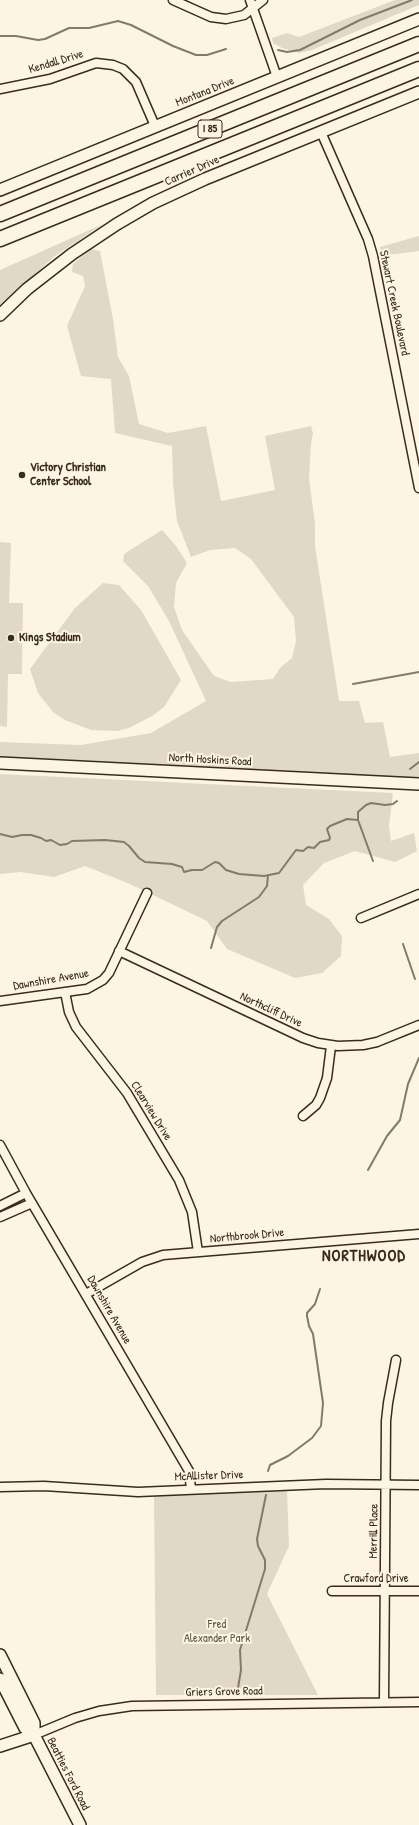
<!DOCTYPE html>
<html>
<head>
<meta charset="utf-8">
<style>
  body { margin:0 }
  canvas { display:block; background:#fcf5e5 }
</style>
</head>
<body>
<canvas width="419" height="1825"></canvas>
<script>
const ctx = document.querySelector('canvas').getContext('2d');
ctx.lineJoin = 'round';
function paint(path, color) { ctx.fillStyle = color; ctx.fill(path, 'evenodd'); }
const poly = rows => new Path2D(rows.map(r => 'M' + r).join(''));
function trace(path, color, width, dash) { ctx.strokeStyle = color; ctx.lineWidth = width; ctx.lineCap = dash ? 'butt' : 'round'; ctx.setLineDash(dash || []); ctx.stroke(path); }
function drawText(font, color, halo, rows, align = 'center') {
  ctx.font = font + ' "Patrick Hand",sans-serif'; ctx.lineWidth = 4; ctx.setLineDash([]); ctx.textBaseline = 'middle'; ctx.strokeStyle = halo; ctx.fillStyle = color; for (const [text, x, y, turn = 0] of rows) {
    ctx.save(); ctx.translate(x, y); ctx.rotate((+turn || 0) * Math.PI / 180); ctx.textAlign = isNaN(turn) ? turn : align; if (halo) ctx.strokeText(text, 0, 0); ctx.fillText(text, 0, 0); ctx.restore();
  }
}
paint(poly([
  [395,0,419,0,419,5,312,50,300,53,282,48,273,43,272,38,287,33,299,37],
  [103,224,55,256,0,305,0,270],
  [419,236,419,251,395,254,381,254,380,247],
  [91,249,100,251,113,319,118,357,129,376,139,424,168,433,206,426,221,501,275,490,265,436,311,426,313,433,311,444,309,478,315,524,315,546,339,701,359,701,365,723,383,722,390,757,419,753,419,779,0,760,0,742,81,745,151,733,206,701,169,621,148,586,123,561,124,554,162,530,176,546,187,563,176,583,174,607,182,630,214,676,231,682,273,679,280,668,292,658,296,641,294,617,251,559,235,548,210,550,191,557,177,521,173,483,172,446,115,433,111,379,81,376,67,326,85,286,83,276,72,272,73,264],
  [0,542,11,543,9,603,23,603,22,674,8,674,7,727,0,726],
  [103,583,119,585,141,610,181,680,164,707,152,716,129,728,117,731,91,730,65,720,53,712,38,693,30,669,75,608],
  [0,774,393,793,389,826,391,841,414,833,417,851,395,862,355,851,324,863,303,885,306,905,329,919,342,936,341,956,322,973,295,978,227,949,207,921,130,884,85,866,54,877,20,872,0,874],
  [287,1490,289,1546,267,1594,318,1695,156,1695,154,1496]
]), '#e0d8c8');
trace(poly([
  [0,36,16,36,38,40,45,39,69,28,89,28,118,21,131,25,173,46,196,55,207,55,226,49],
  [278,50,287,52,300,50,360,20,412,0],
  [353,684,419,672],
  [410,769,419,762],
  [0,834,12,837,22,835,31,835,41,838,46,841,51,840,60,845,67,844,72,841,105,840,124,842,129,846,139,858,145,862,172,864,182,867,184,872,192,870,202,870,215,862,219,863,226,870,239,874,264,876,279,873,296,850,303,851,308,847,314,848,320,842,329,840,330,838,327,829,330,826,347,819,358,820],
  [373,861,358,820,358,812,366,805,371,803,385,805,393,804,397,801],
  [403,944,415,979],
  [211,948,217,927,222,921,259,897,267,886,268,875],
  [368,1170,387,1136,400,1120,408,1084,419,1058],
  [268,1471,270,1465,288,1456,312,1438,321,1426,323,1403,313,1334,309,1326,307,1316,307,1313,315,1304,320,1289],
  [238,1688,241,1670,240,1650,265,1569,265,1560,258,1546,257,1539,266,1495]
]), '#85796b', 2);
const street = poly([
  [173,0,211,17,226,19,244,15,263,0],
  [250,0,277,77],
  [0,89,50,79,96,63,113,65,123,69,136,82,155,126],
  [321,132,368,239,373,256,419,488],
  [361,918,419,894],
  [119,951,303,1038,318,1043,338,1046,363,1045,377,1042,419,1025],
  [65,992,69,1012,76,1027,127,1093,179,1180,192,1212,198,1252],
  [0,1001,87,989,103,980,109,973,147,893],
  [303,1116,316,1105,320,1098,327,1078,331,1046],
  [0,1145,26,1193,189,1471,191,1489],
  [0,1206,26,1193],
  [0,1217,32,1203],
  [86,1294,142,1262,163,1255,419,1234],
  [0,1487,44,1486,138,1492,326,1484,419,1485],
  [332,1591,419,1591],
  [384,1702,386,1421,388,1403,396,1360],
  [34,1735,75,1718,99,1711,132,1706,419,1702]
]);
const secondary = poly([
  [0,190,419,19],
  [0,315,27,289,72,254,117,224,153,203,205,179,419,92],
  [0,763,419,784],
  [0,1655,34,1723,34,1735],
  [0,1679,25,1728,34,1735,80,1825],
  [0,1746,34,1735]
]);
const highway = poly([
  [0,214,419,44],
  [0,239,419,69]
]);
trace(street, '#3b2a1e', 11);
trace(secondary, '#3b2a1e', 14);
trace(highway, '#3b2a1e', 17);
trace(street, '#fcf5e5', 8);
trace(secondary, '#fcf5e5', 11);
trace(highway, '#fcf5e5', 14);
for (const [x, y, r, color] of [
  [22,475,4,"#3b2a1e"],
  [11,638,4,"#3b2a1e"]
]) { const dot = new Path2D(); dot.arc(x, y, r, 0, 2 * Math.PI); ctx.fillStyle = color; ctx.fill(dot); trace(dot, '#fcf5e5', 1.5); }
for (const [x, y, w] of [
  [210,129,24]
]) { const box = new Path2D(); box.roundRect(x - w / 2, y - 9, w, 18, 3); ctx.fillStyle = '#fcf5e5'; ctx.fill(box); trace(box, '#3b2a1e', 1); }
drawText('bold 11px', '#3b2a1e', null, [
  ["I 85",210,129]
]);
drawText('12px', '#3b2a1e', '#fcf5e5', [
  ["Kendall Drive",56,62,-17],
  ["Montana Drive",205,92,-22],
  ["Carrier Drive",192,171,-24],
  ["Stewart Creek Boulevard",394,303,78],
  ["North Hoskins Road",210,760,3],
  ["Dawnshire Avenue",51,980,-10],
  ["Northcliff Drive",271,1010,25],
  ["Clearview Drive",151,1111,58],
  ["Northbrook Drive",247,1236,-5],
  ["Dawnshire Avenue",109,1310,60],
  ["McAllister Drive",209,1476,-2],
  ["Merrill Place",374,1531,-89],
  ["Crawford Drive",376,1579],
  ["Griers Grove Road",224,1692,-1],
  ["Beatties Ford Road",68,1774,63]
]);
drawText('bold 12px', '#3b2a1e', '#fcf5e5', [
  ["Victory Christian",30,468],
  ["Center School",30,482],
  ["Kings Stadium",19,638]
], 'left');
drawText('12px', '#645648', '#fcf5e5', [
  ["Fred",217,1625],
  ["Alexander Park",217,1639]
]);
ctx.letterSpacing = '1px';
drawText('bold 16px', '#3b2a1e', '#fcf5e5', [
  ["NORTHWOOD",364,1257]
]);
ctx.letterSpacing = '0px';
</script>
</body>
</html>
